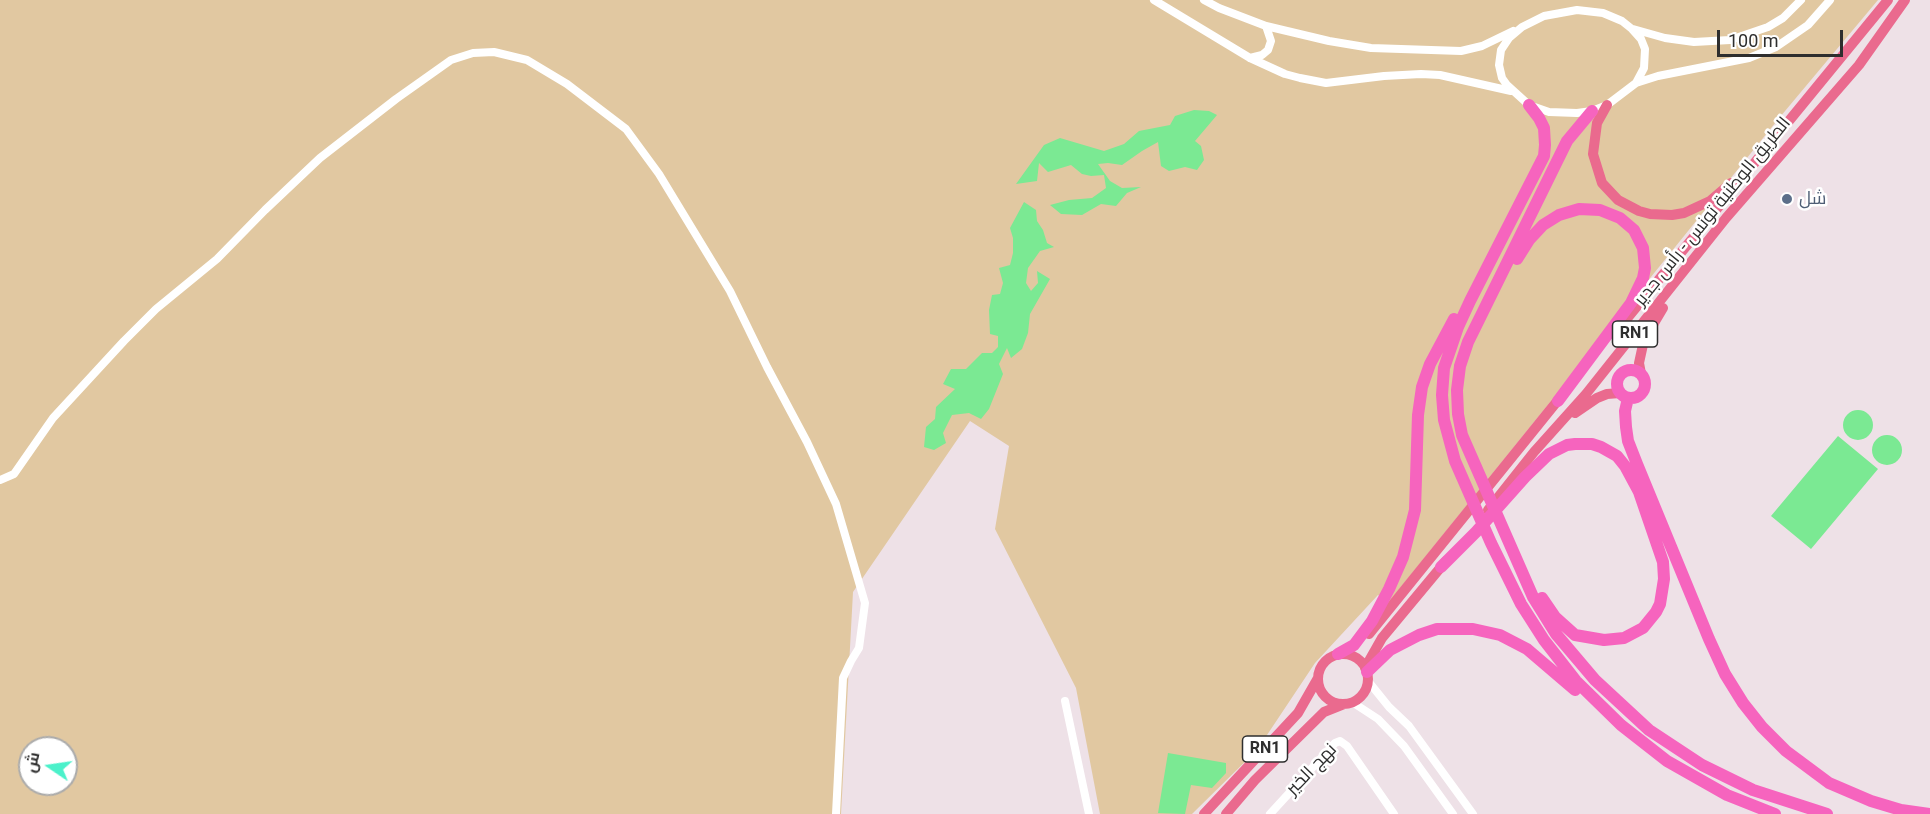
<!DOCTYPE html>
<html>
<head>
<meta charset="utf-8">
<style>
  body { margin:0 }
  #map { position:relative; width:1930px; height:814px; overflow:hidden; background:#eee1e7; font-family:Roboto,Cairo,sans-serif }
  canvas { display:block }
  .north { position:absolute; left:18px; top:736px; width:60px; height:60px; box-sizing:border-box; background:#fff; border:2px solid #ababab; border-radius:50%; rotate:283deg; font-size:16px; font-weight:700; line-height:24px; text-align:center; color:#2e2e2e }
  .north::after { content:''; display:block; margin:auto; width:21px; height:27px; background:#4bf1ca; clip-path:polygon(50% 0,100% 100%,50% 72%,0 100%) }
  .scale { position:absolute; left:1717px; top:30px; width:126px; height:27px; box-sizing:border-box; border:3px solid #2e2e2e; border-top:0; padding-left:8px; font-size:18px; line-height:21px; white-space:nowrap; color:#2e2e2e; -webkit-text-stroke:4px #fff; paint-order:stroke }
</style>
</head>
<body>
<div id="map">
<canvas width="1930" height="814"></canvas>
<div class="north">ش</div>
<div class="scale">100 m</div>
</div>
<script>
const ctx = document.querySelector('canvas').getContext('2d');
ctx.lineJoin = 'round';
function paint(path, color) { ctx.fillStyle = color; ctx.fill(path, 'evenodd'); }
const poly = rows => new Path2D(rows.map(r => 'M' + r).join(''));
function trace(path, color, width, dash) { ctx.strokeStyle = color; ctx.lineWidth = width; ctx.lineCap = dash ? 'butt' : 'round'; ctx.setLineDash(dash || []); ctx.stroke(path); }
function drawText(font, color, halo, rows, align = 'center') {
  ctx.font = font + ' Roboto,Cairo,sans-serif'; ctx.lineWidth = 5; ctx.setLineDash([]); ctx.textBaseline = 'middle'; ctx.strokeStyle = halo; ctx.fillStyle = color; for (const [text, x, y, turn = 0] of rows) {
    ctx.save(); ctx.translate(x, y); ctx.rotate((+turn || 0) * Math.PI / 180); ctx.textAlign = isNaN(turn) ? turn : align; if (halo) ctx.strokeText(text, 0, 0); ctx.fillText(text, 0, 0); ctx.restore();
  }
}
paint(poly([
  [0,0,1878,0,1780,117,1388,603,1378,595,1315,663,1257,750,1192,814,1100,814,1076,688,995,529,1009,446,970,421,853,592,841,814,0,814],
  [30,748,66,748,66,784,30,784]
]), '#e1c8a1');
paint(poly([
  [1194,110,1209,111,1217,115,1195,141,1201,146,1204,160,1197,170,1185,167,1169,171,1161,166,1158,142,1142,151,1122,165,1108,163,1098,164,1110,181,1122,188,1141,187,1127,193,1116,206,1101,204,1082,215,1061,214,1050,205,1069,200,1092,198,1106,188,1104,175,1091,176,1082,174,1071,165,1048,172,1039,163,1037,181,1016,184,1044,145,1060,138,1104,151,1124,144,1139,131,1170,125,1175,116],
  [1024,202,1036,210,1037,221,1043,230,1047,243,1054,247,1040,251,1028,268,1026,283,1031,291,1038,283,1037,271,1050,279,1030,314,1028,333,1022,349,1011,358,1007,348,999,364,1003,374,989,409,981,419,969,413,952,415,943,433,946,443,934,450,924,447,926,427,935,419,936,407,955,389,943,384,951,369,966,369,982,353,992,353,998,347,998,336,990,334,989,310,992,295,1000,294,1003,283,999,268,1010,265,1013,253,1013,238,1010,228],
  '1843 425a15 15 0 1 1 30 0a15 15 0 1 1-30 0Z',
  '1872 450a15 15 0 1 1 30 0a15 15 0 1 1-30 0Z',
  [1838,436,1878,469,1811,549,1771,516],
  [1168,753,1226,763,1226,773,1212,788,1191,785,1185,814,1158,813]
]), '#7be993');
trace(poly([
  [1154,0,1250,58,1285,74,1300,78,1326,83,1384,76,1421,74,1440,75,1511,91],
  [1204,0,1219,8,1266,26,1329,41,1371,48,1461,51,1482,46,1513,31],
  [1577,10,1603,13,1622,21,1632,29,1641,39,1645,49,1644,68,1636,83,1607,105,1592,111,1577,113,1549,112,1529,105,1507,85,1502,78,1499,65,1501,50,1509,38,1522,27,1544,16,1577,10],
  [1633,29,1665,38,1694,42,1730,40,1768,27,1783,18,1801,0],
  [1250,58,1262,55,1268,50,1271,41,1266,26],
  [1636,83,1658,76,1749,58,1776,47,1808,25,1830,0],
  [0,480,14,474,53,418,124,341,156,309,217,259,265,210,320,158,396,99,451,60,473,53,494,52,527,60,567,84,626,129,659,174,730,291,767,367,807,442,836,504,865,603,859,648,851,661,843,678,836,814],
  [1368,681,1389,707,1409,726,1473,814],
  [1065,701,1089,814],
  [1352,702,1378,719,1404,746,1453,814],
  [1270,814,1335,743,1340,741,1347,746,1394,814]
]), '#fff', 8);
trace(poly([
  [1607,105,1597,123,1593,154,1602,183,1618,200,1639,211,1650,214,1672,215,1684,213,1710,201,1731,183],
  [1620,327,1888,0],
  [1641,374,1639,363,1644,340,1663,308],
  [1575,413,1597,398,1607,394,1620,393],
  [1488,510,1534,452,1586,394,1726,218,1859,65,1905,0],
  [1369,634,1563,394],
  '1318 679a25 25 0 1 1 50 0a25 25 0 1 1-50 0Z',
  [1365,668,1382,638,1446,561],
  [1204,814,1298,713,1318,678],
  [1226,814,1255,780,1324,712,1344,704]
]), '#ea6a8e', 10);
trace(poly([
  [1529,105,1539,118,1544,128,1545,145,1544,156,1470,301,1458,327,1444,368,1442,395,1444,420,1455,461,1491,543,1521,604,1544,640,1576,681,1621,725,1667,761,1727,795,1775,814],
  [1592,111,1567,141,1468,342,1460,366,1457,390,1458,414,1462,435,1533,597,1556,634,1595,680,1649,730,1702,765,1753,790,1827,814],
  [1517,259,1529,240,1543,225,1559,215,1579,209,1600,210,1620,218,1634,230,1643,248,1645,268,1643,278,1631,303,1558,401],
  '1617 384a14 14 0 1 1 28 0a14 14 0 1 1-28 0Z',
  [1628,398,1625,411,1626,427,1628,441,1637,464,1709,639,1725,674,1743,703,1762,727,1786,751,1829,783,1871,801,1901,810,1930,814],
  [1441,567,1476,532,1525,477,1549,454,1567,445,1575,444,1592,444,1601,447,1617,456,1625,466,1639,492,1663,562,1664,579,1660,604,1656,612,1643,628,1624,638,1604,640,1575,635,1555,617,1542,598],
  [1338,654,1354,645,1372,621,1389,589,1403,557,1415,510,1418,415,1422,387,1430,364,1454,319],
  [1367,672,1390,650,1419,635,1437,629,1473,629,1500,635,1527,649,1575,690]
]), '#f664be', 12);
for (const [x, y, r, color] of [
  [1787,199,6,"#5c6f8a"]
]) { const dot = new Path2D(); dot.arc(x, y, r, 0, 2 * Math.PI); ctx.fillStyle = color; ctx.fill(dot); trace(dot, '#fff', 2); }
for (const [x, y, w] of [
  [1635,334,45],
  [1265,749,45]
]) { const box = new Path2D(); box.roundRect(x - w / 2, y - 13, w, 26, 4.5); ctx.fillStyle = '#fff'; ctx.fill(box); trace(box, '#2e2e2e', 1.5); }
drawText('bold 16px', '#2e2e2e', null, [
  ["RN1",1635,334],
  ["RN1",1265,749]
]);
drawText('18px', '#4e5e75', '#fff', [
  ["شل",1799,199]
], 'left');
drawText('18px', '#2e2e2e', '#fff', [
  ["الطريق الوطنية تونس - رأس جدير",1713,212,-51],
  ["نهج الخير",1312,770,-46]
]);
</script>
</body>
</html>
